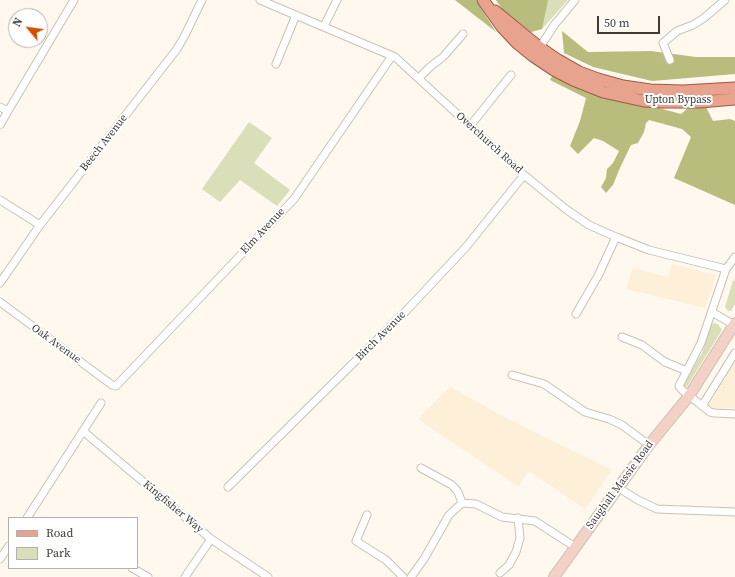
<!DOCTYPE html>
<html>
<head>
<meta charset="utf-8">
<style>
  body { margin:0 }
  #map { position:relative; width:735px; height:577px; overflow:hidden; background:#fef8ee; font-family:"Source Serif 4",serif }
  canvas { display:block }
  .legend { position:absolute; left:8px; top:517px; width:130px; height:52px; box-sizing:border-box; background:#fff; border:1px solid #b3b1ae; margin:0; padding:5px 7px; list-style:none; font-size:12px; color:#403c35 }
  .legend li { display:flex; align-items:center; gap:8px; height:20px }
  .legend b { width:20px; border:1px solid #b3b1ae }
  .north { position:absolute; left:8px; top:8px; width:40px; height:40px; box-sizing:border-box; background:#fff; border:1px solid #b3b1ae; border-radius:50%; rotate:299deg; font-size:11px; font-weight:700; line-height:16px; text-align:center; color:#403c35 }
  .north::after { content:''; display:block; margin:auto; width:14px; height:18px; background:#d24f00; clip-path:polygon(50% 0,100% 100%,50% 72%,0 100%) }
  .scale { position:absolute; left:597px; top:16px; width:63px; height:18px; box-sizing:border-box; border:2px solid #403c35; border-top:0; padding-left:5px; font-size:12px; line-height:14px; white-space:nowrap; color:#403c35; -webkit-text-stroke:3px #fff; paint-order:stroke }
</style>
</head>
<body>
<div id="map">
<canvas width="735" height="577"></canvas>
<ul class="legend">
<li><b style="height:5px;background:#e8a38f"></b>Road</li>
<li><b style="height:11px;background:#dbdfb9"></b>Park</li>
</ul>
<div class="north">N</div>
<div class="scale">50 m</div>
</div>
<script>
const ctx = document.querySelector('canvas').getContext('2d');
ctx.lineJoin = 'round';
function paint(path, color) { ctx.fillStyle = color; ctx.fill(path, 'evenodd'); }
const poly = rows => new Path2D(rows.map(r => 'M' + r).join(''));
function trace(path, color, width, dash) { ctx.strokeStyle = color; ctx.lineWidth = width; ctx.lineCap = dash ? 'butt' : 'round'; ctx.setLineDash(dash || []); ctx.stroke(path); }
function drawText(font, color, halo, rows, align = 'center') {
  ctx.font = font + ' "Source Serif 4",serif'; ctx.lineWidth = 4; ctx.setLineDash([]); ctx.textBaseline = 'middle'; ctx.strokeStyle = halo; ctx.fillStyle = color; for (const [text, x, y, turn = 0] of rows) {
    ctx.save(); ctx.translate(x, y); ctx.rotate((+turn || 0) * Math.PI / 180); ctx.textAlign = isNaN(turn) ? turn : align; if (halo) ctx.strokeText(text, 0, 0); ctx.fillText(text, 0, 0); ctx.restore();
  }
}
paint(poly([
  [672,264,716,275,705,308,626,289,633,268,668,277],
  [735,361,735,408,715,408,709,406],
  [450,387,506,418,612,470,585,509,529,471,518,486,418,419]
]), '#feefd8');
paint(poly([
  [496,0,568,0,542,29,531,32,502,9],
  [249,122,272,138,254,163,290,190,277,206,240,180,220,202,202,189],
  [733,280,735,282,735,304,731,311,728,311,725,307],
  [714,323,718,324,722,330,686,388,684,386,683,383,702,353,711,325]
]), '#dbdfb9');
paint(poly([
  [455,0,476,0,496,32],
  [496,0,548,0,542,29,531,32,502,9],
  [562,31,588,52,651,51,696,57,735,57,735,74,652,81,593,67,564,53],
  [553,74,629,100,681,114,689,107,705,105,713,121,730,119,735,121,735,205,674,178,691,137,682,129,649,120,646,123,644,132,638,143,631,145,619,170,613,185,606,193,601,187,606,178,607,169,613,163,619,151,603,141,594,138,578,154,570,146,580,121,586,98,550,80]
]), '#b8bd7e');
const minor = poly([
  [260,0,395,57,524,175,567,210,589,225,616,237,649,250,726,269],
  [324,26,337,0],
  [538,50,555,24,575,0],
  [670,60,663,43,677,31,693,25,704,18,725,0],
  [276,64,296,15],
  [419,78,431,66,443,57,463,34],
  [0,107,8,111,74,0],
  [0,125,8,111],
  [470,126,511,75],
  [0,200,40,225],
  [735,257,726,269,701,343,679,386,682,390,710,412,715,413,735,414],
  [0,283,40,225,177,49,185,35,202,0],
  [0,302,112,385,116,386,294,199,392,56],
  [712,312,734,325],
  [576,314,598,276,616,237],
  [622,337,642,345,665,362,687,371],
  [512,375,544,384,585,412,609,419,622,425,649,445],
  [702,406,735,353],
  [83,431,211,539,268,577],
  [421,468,452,485,458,492,462,503],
  [228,487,405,312,466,247,524,175],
  [617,487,638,500,657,509,735,512],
  [367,515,356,541,386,560,403,577],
  [27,518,101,403],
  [0,559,9,546],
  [132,568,148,577],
  [500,573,509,565,516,552,520,538,518,518],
  [185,577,211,539],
  [411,577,424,559,449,515,462,503,476,504,502,517,535,521,575,547]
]);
const secondary = poly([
  [554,577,649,445,689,396,735,323]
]);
const primary = poly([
  [483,0,502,27,517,43,533,56,554,70,573,80,603,92,644,101,662,102,700,102,735,99],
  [495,11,539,47,558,60,579,72,598,79,623,86,650,90,683,91,735,88]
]);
trace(minor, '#ccc1b1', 9);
trace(secondary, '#ccc1b1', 12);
trace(primary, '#a3573f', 13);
trace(minor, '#fff', 7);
trace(secondary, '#f3d1c7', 10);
trace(primary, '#e8a38f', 11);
drawText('11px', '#403c35', '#fff', [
  ["Upton Bypass",678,100],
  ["Beech Avenue",104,143,-52],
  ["Overchurch Road",489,143,42],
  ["Elm Avenue",263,231,-47],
  ["Birch Avenue",381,336,-45],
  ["Oak Avenue",56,344,36],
  ["Saughall Massie Road",620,485,-54],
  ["Kingfisher Way",173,507,40]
]);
</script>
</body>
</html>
